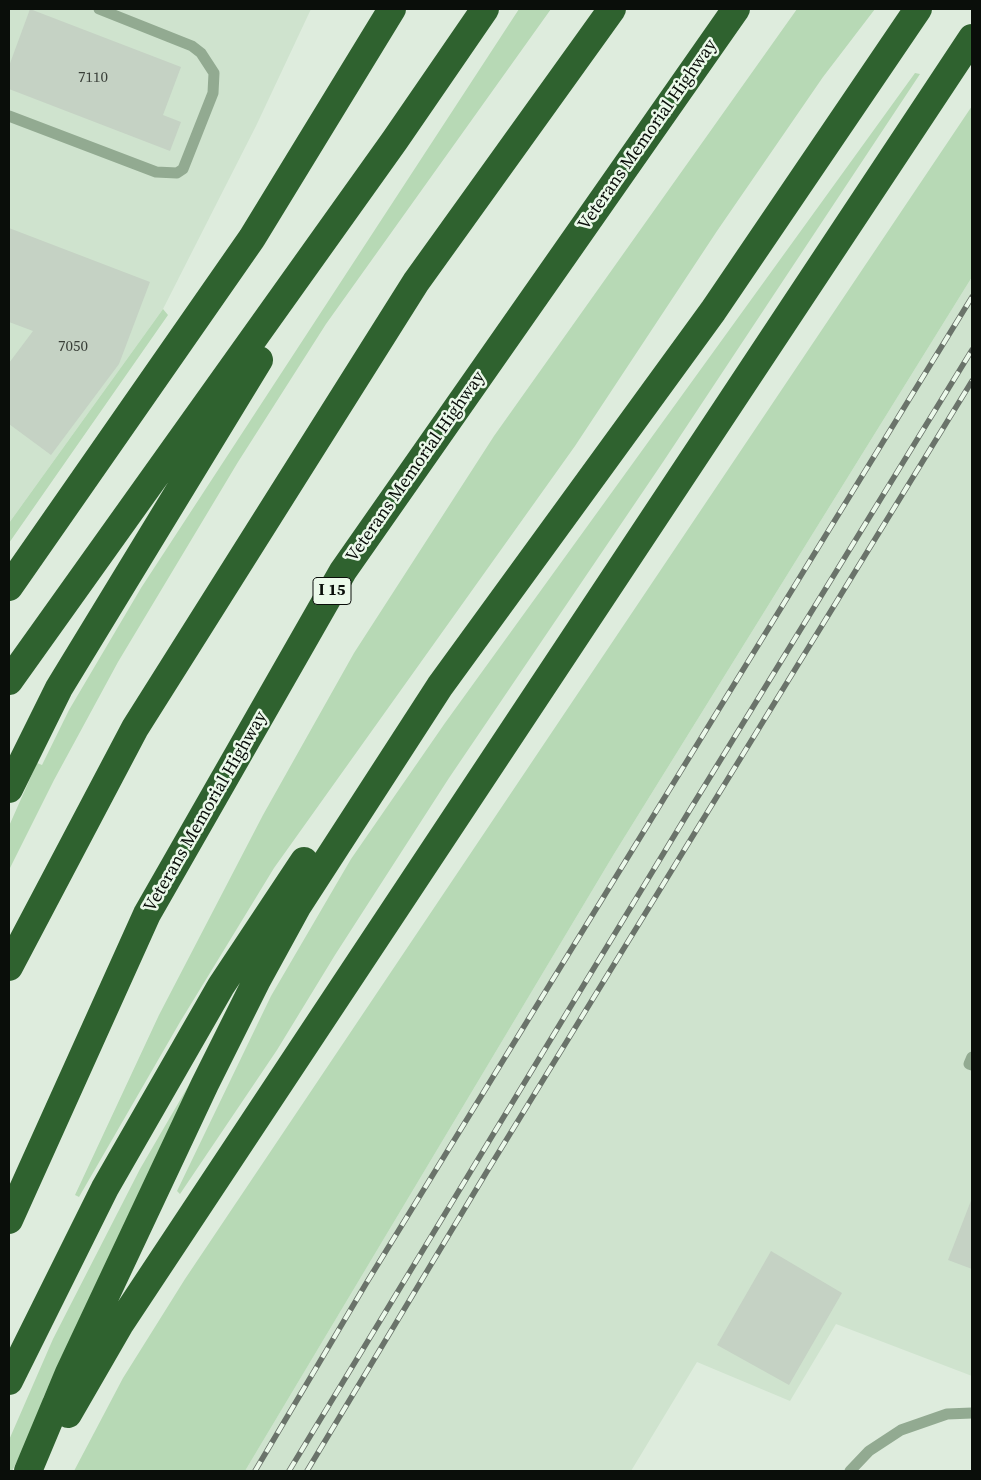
<!DOCTYPE html>
<html>
<head>
<meta charset="utf-8">
<style>
  body { margin:0 }
  #map { position:relative; width:981px; height:1480px; overflow:hidden; background:#deecdd; font-family:"Source Serif 4",serif }
  canvas { display:block }
  .frame { position:absolute; inset:0; border:10px solid #0a0e0a; pointer-events:none }
</style>
</head>
<body>
<div id="map">
<canvas width="981" height="1480"></canvas>
<div class="frame"></div>
</div>
<script>
const ctx = document.querySelector('canvas').getContext('2d');
ctx.lineJoin = 'round';
function paint(path, color) { ctx.fillStyle = color; ctx.fill(path, 'evenodd'); }
const poly = rows => new Path2D(rows.map(r => 'M' + r).join(''));
function trace(path, color, width, dash) { ctx.strokeStyle = color; ctx.lineWidth = width; ctx.lineCap = dash ? 'butt' : 'round'; ctx.setLineDash(dash || []); ctx.stroke(path); }
function drawText(font, color, halo, rows, align = 'center') {
  ctx.font = font + ' "Source Serif 4",serif'; ctx.lineWidth = 5; ctx.setLineDash([]); ctx.textBaseline = 'middle'; ctx.strokeStyle = halo; ctx.fillStyle = color; for (const [text, x, y, turn = 0] of rows) {
    ctx.save(); ctx.translate(x, y); ctx.rotate((+turn || 0) * Math.PI / 180); ctx.textAlign = isNaN(turn) ? turn : align; if (halo) ctx.strokeText(text, 0, 0); ctx.fillText(text, 0, 0); ctx.restore();
  }
}
paint(poly([
  [9,9,311,9,256,126,163,309,9,523],
  [972,277,972,1376,836,1324,790,1401,697,1362,631,1471,245,1471,614,854]
]), '#cfe3ce');
paint(poly([
  [519,9,551,9,326,324,238,462,118,662,54,780,9,870,9,826,37,763,42,765,69,710,141,588],
  [797,9,875,9,823,77,717,231,575,446,274,868,180,1022,79,1197,75,1195,159,1015,263,815,354,653,494,436],
  [915,73,920,74,663,462,449,778,335,955,277,1050,180,1194,177,1191,271,996,351,859,445,723],
  [972,106,972,277,614,854,245,1471,74,1471,123,1378,185,1279],
  [163,309,168,315,9,543,9,523],
  [208,1052,43,1398,48,1400,12,1471,9,1471,9,1440,53,1339,140,1169]
]), '#b7d9b5');
paint(poly([
  [30,9,181,67,163,115,181,122,170,151,9,89,9,66],
  [9,228,150,282,119,364,51,455,9,424,9,363,33,331,9,322],
  [972,1198,972,1269,948,1260],
  [771,1251,842,1293,789,1385,717,1345]
]), '#c5d2c4');
trace(poly([
  [9,116,156,172,177,173,183,169,213,93,214,73,201,53,192,46,99,9],
  [972,1057,969,1064,972,1065],
  [850,1471,869,1451,901,1430,947,1414,972,1413]
]), '#92aa91', 11);
trace(poly([
  [9,587,252,238,392,9],
  [9,681,395,140,485,9],
  [9,789,59,688,259,360],
  [9,967,135,728,416,282,612,9],
  [9,1220,147,914,343,571,736,9],
  [9,1381,105,1188,221,986,304,861],
  [68,1414,120,1324,972,38],
  [28,1471,69,1373,205,1084,257,980,297,907,440,686,713,311,918,9]
]), '#2f622f', 28);
const rail = poly([
  [255,1471,367,1282,972,297],
  [289,1471,691,808,972,350],
  [307,1471,486,1173,972,381]
]);
trace(rail, '#6a736a', 5.5);
trace(rail, '#ebf9ea', 4, [11]);
drawText('15px', '#393f38', null, [
  ["7110",93,78],
  ["7050",73,347]
]);
for (const [x, y, w] of [
  [332,591,38]
]) { const box = new Path2D(); box.roundRect(x - w / 2, y - 13.5, w, 27, 4); ctx.fillStyle = '#ebf9ea'; ctx.fill(box); trace(box, '#0a0e0a', 1); }
drawText('bold 16px', '#0a0e0a', null, [
  ["I 15",332,591]
]);
drawText('18px', '#0a0e0a', '#ebf9ea', [
  ["Veterans Memorial Highway",648,135,-55],
  ["Veterans Memorial Highway",416,467,-55],
  ["Veterans Memorial Highway",206,812,-60]
]);
</script>
</body>
</html>
